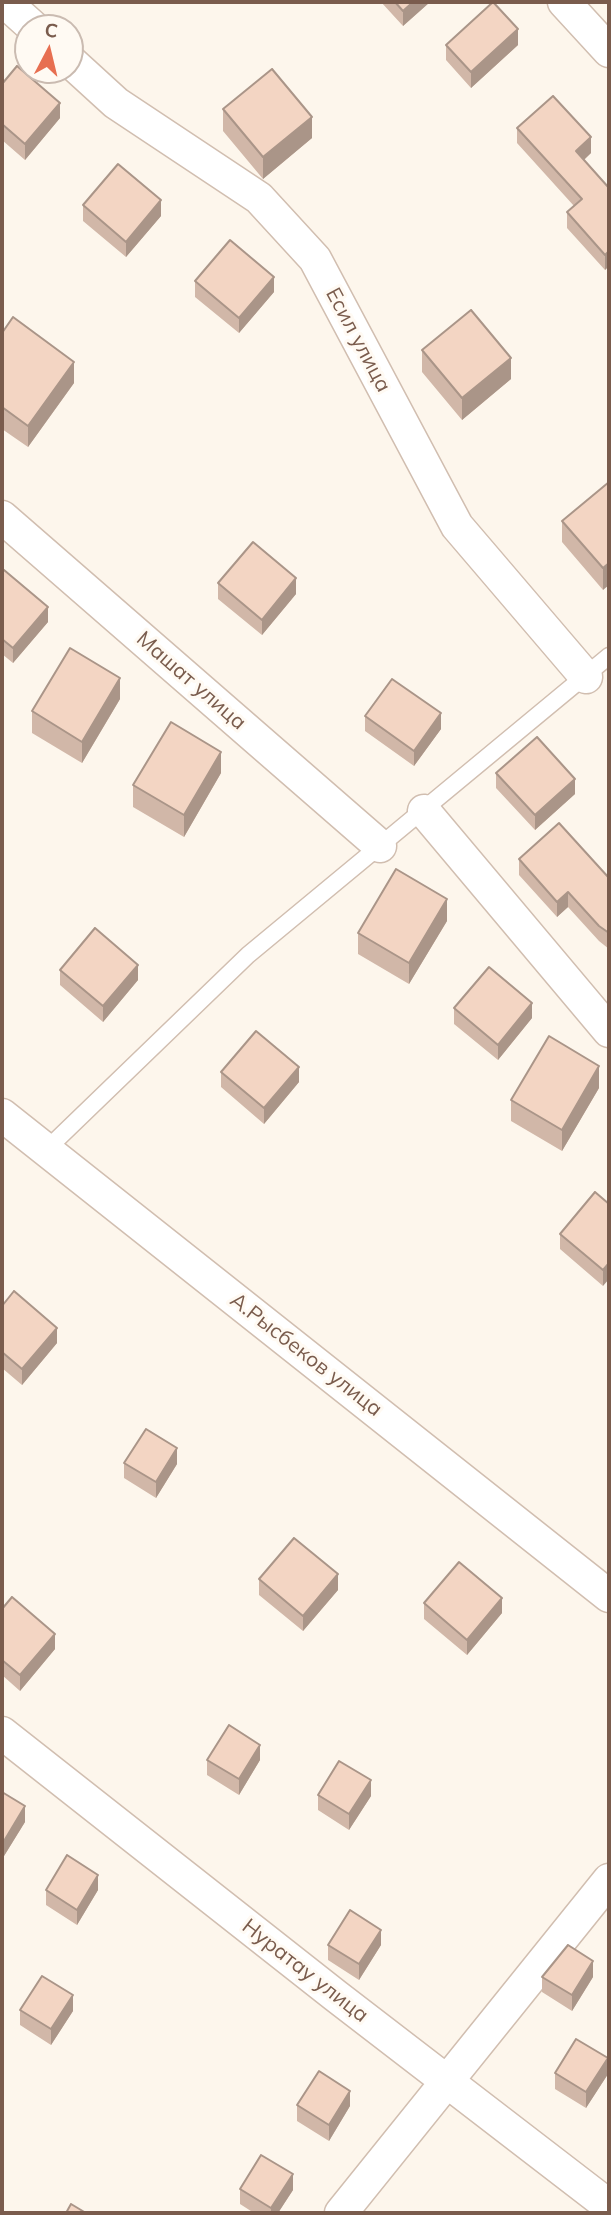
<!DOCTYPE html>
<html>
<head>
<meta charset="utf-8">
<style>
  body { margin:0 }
  #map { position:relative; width:611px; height:2215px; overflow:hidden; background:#fdf6ec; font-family:Mulish,sans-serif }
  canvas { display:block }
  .frame { position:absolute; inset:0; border:4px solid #7a5c4d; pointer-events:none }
  .north { position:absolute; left:14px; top:14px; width:70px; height:70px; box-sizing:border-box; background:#fffaf3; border:2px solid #cabbb1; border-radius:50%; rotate:7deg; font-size:19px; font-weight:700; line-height:28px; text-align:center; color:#7a5c4d }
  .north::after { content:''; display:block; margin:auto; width:24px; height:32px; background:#e76f51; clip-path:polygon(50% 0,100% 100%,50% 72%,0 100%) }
</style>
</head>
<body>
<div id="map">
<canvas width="611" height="2215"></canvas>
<div class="frame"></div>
<div class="north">С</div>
</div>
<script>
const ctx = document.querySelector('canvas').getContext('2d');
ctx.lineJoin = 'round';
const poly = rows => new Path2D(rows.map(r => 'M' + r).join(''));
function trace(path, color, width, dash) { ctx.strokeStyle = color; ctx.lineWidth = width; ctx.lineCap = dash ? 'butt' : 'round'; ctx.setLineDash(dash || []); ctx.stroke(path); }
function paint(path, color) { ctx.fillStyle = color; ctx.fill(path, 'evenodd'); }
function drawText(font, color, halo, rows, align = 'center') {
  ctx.font = font + ' Mulish,sans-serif'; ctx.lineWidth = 6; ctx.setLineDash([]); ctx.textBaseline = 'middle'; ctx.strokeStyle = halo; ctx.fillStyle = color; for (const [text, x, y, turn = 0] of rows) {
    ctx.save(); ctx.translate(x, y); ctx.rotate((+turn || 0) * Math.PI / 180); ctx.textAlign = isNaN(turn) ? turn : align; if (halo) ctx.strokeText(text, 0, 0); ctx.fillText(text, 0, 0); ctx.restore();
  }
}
const lane = poly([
  [46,1150,248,955,609,656]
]);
const street = poly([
  [5,2,34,28],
  [564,2,609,51],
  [70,61,116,103,259,198,315,259,457,526,586,677],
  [2,517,380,846],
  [424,811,609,1031],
  [2,1115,609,1596],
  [2,1733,336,1996,609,2206],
  [341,2213,609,1880]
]);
trace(lane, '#d1beb0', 19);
trace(street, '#d1beb0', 35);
trace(lane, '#fff', 16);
trace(street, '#fff', 32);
paint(poly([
  [381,2,430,2,403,26],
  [446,45,518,45,471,88,446,60],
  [2,84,60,118,25,160,2,140],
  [223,109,312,138,263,179,223,131],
  [517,128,591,153,584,160,609,188,609,266,605,270,567,228,567,212,574,206,517,143],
  [83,205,161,216,126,257,83,221],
  [195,281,274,292,239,333,195,297],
  [2,333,74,383,28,447,2,429],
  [422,350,511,379,462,420,422,372],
  [609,482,603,590,562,542,562,521],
  [2,573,48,622,13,663,2,654],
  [218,583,296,594,262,635,218,599],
  [120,699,82,763,32,733,32,711],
  [365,716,441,729,414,766,365,731],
  [221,773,184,837,133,807,133,785],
  [496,773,575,794,535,830,496,788],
  [519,859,609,878,609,949,599,941,568,907,557,917,519,875],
  [447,921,409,984,358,954,358,933],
  [60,970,138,980,103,1022,60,985],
  [454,1008,532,1018,498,1060,454,1024],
  [221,1072,299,1082,264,1124,221,1087],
  [599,1088,562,1151,511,1121,511,1100],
  [609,1204,603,1286,560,1249,560,1234],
  [2,1306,57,1343,22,1385,2,1368],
  [124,1463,177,1464,156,1498,124,1478],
  [259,1579,338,1590,303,1631,259,1595],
  [424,1603,502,1613,467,1655,424,1619],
  [2,1609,55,1649,20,1691,2,1675],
  [207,1760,260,1760,239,1795,207,1775],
  [2,1792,25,1822,4,1856,2,1855],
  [318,1795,371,1796,349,1830,318,1810],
  [46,1890,98,1890,77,1925,46,1905],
  [328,1945,381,1945,359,1980,328,1960],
  [542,1977,593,1977,572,2011,542,1992],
  [20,2010,73,2011,51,2045,20,2025],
  [555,2073,608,2074,586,2108,555,2089],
  [297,2105,350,2106,329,2141,297,2121],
  [240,2189,293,2190,278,2213,254,2213,240,2204]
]), '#d1b7a8');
paint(poly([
  [413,2,430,2,403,26,403,11],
  [518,29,518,45,471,88,471,72],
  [60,103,60,118,25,160,25,144],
  [312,117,312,138,263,179,263,157],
  [591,137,591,153,576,167,576,151],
  [161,200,161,216,126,257,126,242],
  [609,251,609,266,605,270,605,255],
  [274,277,274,292,239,333,239,318],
  [511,358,511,379,462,420,462,398],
  [74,362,74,383,28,447,28,426],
  [609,563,609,585,603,590,603,568],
  [296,578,296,594,262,635,262,620],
  [48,607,48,622,13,663,13,648],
  [120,678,120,699,82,763,82,742],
  [441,713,441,729,414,766,414,751],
  [221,752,221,773,184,837,184,815],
  [575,779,575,794,535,830,535,815],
  [568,892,568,907,557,917,557,902],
  [447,899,447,921,409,984,409,963],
  [138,965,138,980,103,1022,103,1006],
  [532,1003,532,1018,498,1060,498,1045],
  [599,1066,599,1088,562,1151,562,1130],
  [299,1067,299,1082,264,1124,264,1108],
  [609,1263,609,1279,603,1286,603,1270],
  [57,1328,57,1343,22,1385,22,1369],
  [177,1448,177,1464,156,1498,156,1482],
  [338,1574,338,1590,303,1631,303,1616],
  [502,1598,502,1613,467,1655,467,1640],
  [55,1634,55,1649,20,1691,20,1675],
  [260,1745,260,1760,239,1795,239,1779],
  [371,1780,371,1796,349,1830,349,1814],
  [25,1806,25,1822,4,1856,4,1841],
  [98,1875,98,1890,77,1925,77,1910],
  [381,1930,381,1945,359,1980,359,1964],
  [593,1961,593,1977,572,2011,572,1995],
  [73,1995,73,2011,51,2045,51,2029],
  [608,2058,608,2074,586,2108,586,2092],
  [350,2091,350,2106,329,2141,329,2125],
  [293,2174,293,2190,278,2213,271,2213,271,2208]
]), '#aa9588');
const building = poly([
  [395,2,413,2,403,11,395,2],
  [493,2,518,29,471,72,446,45,493,2],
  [17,66,60,103,25,144,2,124,2,84,17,66],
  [272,69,312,117,263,157,223,109,272,69],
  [553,96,591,137,576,151,609,188,609,251,605,255,567,212,582,199,517,128,553,96],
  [118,164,161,200,126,242,83,205,118,164],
  [230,240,274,277,239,318,195,281,230,240],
  [471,310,511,358,462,398,422,350,471,310],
  [13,317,74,362,28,426,2,407,2,333,13,317],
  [609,482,609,563,603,568,562,521,609,482],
  [253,542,296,578,262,620,218,583,253,542],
  [4,570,48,607,13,648,2,639,2,573,4,570],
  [70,648,120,678,82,742,32,711,70,648],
  [392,679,441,713,414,751,365,716,392,679],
  [171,722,221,752,184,815,133,785,171,722],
  [537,737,575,779,535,815,496,773,537,737],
  [559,823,609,878,609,933,599,926,568,892,557,902,519,859,559,823],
  [396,869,447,899,409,963,358,933,396,869],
  [95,928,138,965,103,1006,60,970,95,928],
  [489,967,532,1003,498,1045,454,1008,489,967],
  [256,1031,299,1067,264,1108,221,1072,256,1031],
  [549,1036,599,1066,562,1130,511,1100,549,1036],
  [595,1192,609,1204,609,1263,603,1270,560,1234,595,1192],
  [14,1291,57,1328,22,1369,2,1352,2,1306,14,1291],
  [146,1429,177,1448,156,1482,124,1463,146,1429],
  [294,1538,338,1574,303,1616,259,1579,294,1538],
  [459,1562,502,1598,467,1640,424,1603,459,1562],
  [12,1597,55,1634,20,1675,2,1660,2,1609,12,1597],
  [229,1725,260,1745,239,1779,207,1760,229,1725],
  [339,1761,371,1780,349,1814,318,1795,339,1761],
  [2,1792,25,1806,4,1841,2,1840,2,1792],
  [67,1855,98,1875,77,1910,46,1890,67,1855],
  [350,1910,381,1930,359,1964,328,1945,350,1910],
  [568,1945,593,1961,572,1995,542,1977,568,1945],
  [42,1976,73,1995,51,2029,20,2010,42,1976],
  [576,2039,608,2058,586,2092,555,2073,576,2039],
  [319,2071,350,2091,329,2125,297,2105,319,2071],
  [261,2155,293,2174,271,2208,240,2189,261,2155],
  [71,2204,86,2213,66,2213,71,2204]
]);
paint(building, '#f3d5c3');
trace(building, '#aa9588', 2);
drawText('21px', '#7a5c4d', '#fffaf3', [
  ["Есил улица",358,340,62],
  ["Машат улица",191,681,41],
  ["А.Рысбеков улица",306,1355,38],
  ["Нуратау улица",305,1971,38]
]);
</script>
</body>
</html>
